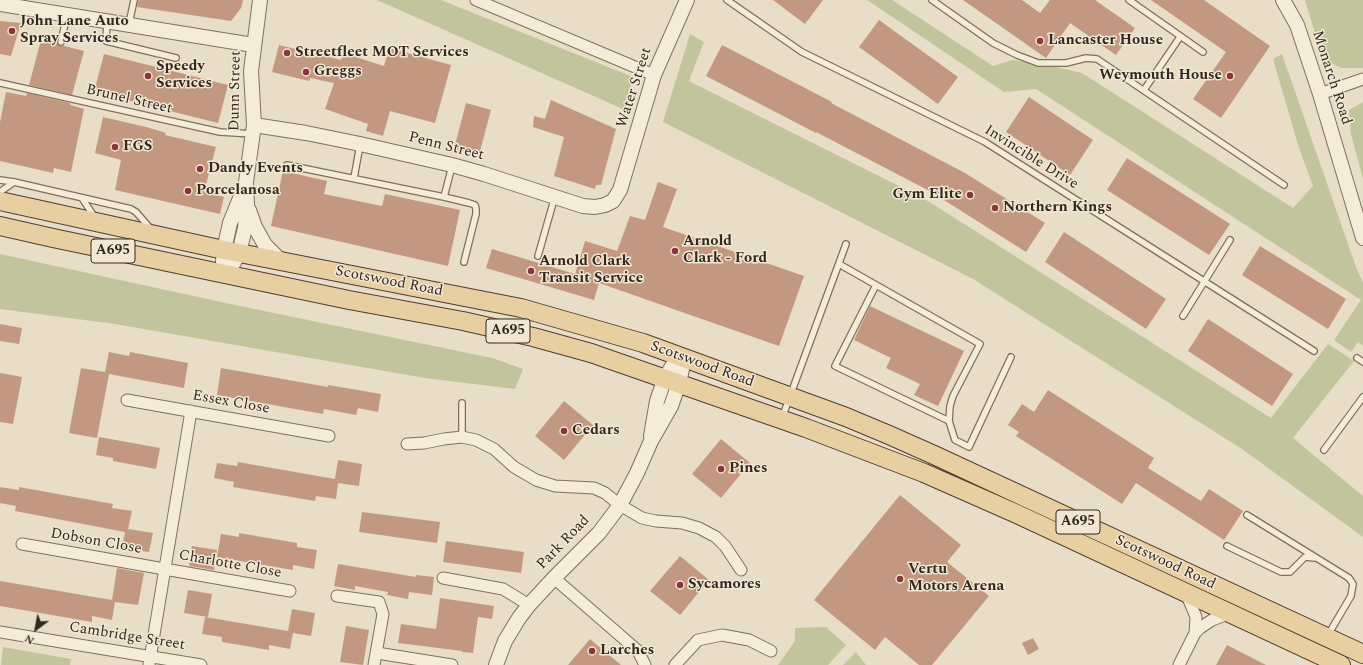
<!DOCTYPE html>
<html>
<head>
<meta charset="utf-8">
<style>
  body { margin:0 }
  #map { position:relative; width:1363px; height:665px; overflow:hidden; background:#e8ddc6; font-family:Spectral,serif }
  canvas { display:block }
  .north { position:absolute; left:16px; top:609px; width:40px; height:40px; -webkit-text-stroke:3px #f1e7d4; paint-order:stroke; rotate:212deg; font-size:11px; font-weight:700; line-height:16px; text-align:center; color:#332820 }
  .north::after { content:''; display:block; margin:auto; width:14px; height:18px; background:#332820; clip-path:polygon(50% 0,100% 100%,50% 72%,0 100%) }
</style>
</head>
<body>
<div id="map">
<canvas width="1363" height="665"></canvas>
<div class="north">N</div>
</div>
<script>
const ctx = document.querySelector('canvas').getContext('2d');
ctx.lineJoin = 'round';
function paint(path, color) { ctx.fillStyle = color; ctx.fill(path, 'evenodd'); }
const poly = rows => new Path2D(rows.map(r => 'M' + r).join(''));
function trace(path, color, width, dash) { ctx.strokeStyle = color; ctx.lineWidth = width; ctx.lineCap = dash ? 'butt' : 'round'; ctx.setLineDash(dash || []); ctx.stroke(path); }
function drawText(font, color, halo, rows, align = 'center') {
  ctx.font = font + ' Spectral,serif'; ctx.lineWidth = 3; ctx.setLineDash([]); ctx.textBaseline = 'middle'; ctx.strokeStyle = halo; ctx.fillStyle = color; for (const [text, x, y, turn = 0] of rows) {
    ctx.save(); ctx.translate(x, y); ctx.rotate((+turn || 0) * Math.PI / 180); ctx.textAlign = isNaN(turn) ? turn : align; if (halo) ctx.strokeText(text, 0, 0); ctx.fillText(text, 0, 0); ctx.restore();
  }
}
paint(poly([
  [377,0,441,0,633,77,625,110],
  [867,0,892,0,993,66,1012,60,1051,66,1082,73,1293,208,1313,186,1299,148,1273,59,1282,54,1356,267,1363,283,1363,346,1358,342,1351,352,1334,340,1361,300,1036,89,1004,92],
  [1305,0,1363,0,1363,68,1341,68,1329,62,1321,53],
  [690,34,704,42,689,81,923,198,1271,418,1328,344,1354,361,1293,438,1363,496,1363,537,1242,449,973,279,663,122],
  [1363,102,1363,179,1351,134,1349,110],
  [0,254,235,305,492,358,523,369,515,389,425,378,115,324,0,309],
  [826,627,846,645,828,665,778,665,795,641,795,628],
  [3,647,71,659,70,665,1,665],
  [856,652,866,665,843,665]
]), '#c2c59b');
paint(poly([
  [138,0,243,0,241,8,231,21,137,7],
  [773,0,823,0,805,24],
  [963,0,1022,0,1040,13,1050,0,1095,0,1135,28,1116,55,1070,23,1046,58],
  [1151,0,1204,0,1270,46,1221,118,1193,99,1226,52],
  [879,20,958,77,938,104,859,47],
  [0,21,21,23,11,56,0,54],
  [41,40,84,51,72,95,29,85],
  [279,45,341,60,343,53,384,66,389,48,451,65,435,123,390,111,383,136,366,131,368,124,325,109,334,83,310,78,309,81,272,72],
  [722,45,832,102,831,103,965,173,1045,223,1026,252,944,200,945,199,816,132,816,133,706,76],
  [104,54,228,85,218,123,94,92],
  [6,92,26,96,27,93,70,103,70,105,84,109,71,172,54,168,53,173,0,161,0,122],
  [1029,97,1093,140,1070,175,1006,132],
  [551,100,616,129,601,185,596,185,595,189,554,176,564,137,533,127,534,116,545,119],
  [466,103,491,110,479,155,454,149],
  [103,117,146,127,166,133,165,135,216,147,204,192,224,197,220,214,115,190,121,160,95,153],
  [1127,158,1230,224,1209,255,1107,190],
  [283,171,327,181,324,194,382,206,385,194,460,210,448,266,271,226],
  [658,182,677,189,663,227,804,276,779,346,599,283,594,300,486,268,492,249,575,274,585,241,617,251,630,216,645,220],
  [1064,232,1166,299,1146,329,1045,262],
  [1260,246,1346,299,1328,329,1242,275],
  [870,306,964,351,938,406,914,395,920,384,886,368,891,358,854,340],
  [1208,319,1293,374,1272,406,1188,351],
  [0,324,22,328,19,344,0,341],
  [109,352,129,356,130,352,188,363,184,388,109,374,97,438,69,433,81,368,105,372],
  [221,368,328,387,328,385,381,394,378,412,358,408,356,415,324,409,323,414,217,395],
  [0,373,22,377,13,424,0,422],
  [1048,390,1154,458,1148,468,1201,501,1209,489,1243,511,1224,540,1136,483,1122,504,1016,436,1019,432,1008,425,1022,404,1034,412],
  [564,401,593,425,564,460,535,436],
  [99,437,160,448,156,469,113,461,113,458,96,455],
  [721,439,750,463,721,498,692,474],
  [338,460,362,464,359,486,338,483,336,499,316,496,315,501,233,487,234,482,214,478,217,463,237,466,238,462,335,479],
  [0,487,19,490,19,487,113,504,112,508,132,511,128,529,153,533,149,552,122,548,125,532,15,511,16,506,0,503],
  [900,495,961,545,947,562,989,596,932,665,919,665,885,637,875,650,814,600],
  [362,512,440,522,437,543,359,532],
  [239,533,297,543,297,547,317,550,314,569,293,565,293,570,217,557,221,534,239,537],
  [446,541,524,552,521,573,443,562],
  [192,546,217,550,214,570,189,566],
  [680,556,709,580,680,615,650,591],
  [338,564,416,577,416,575,434,577,432,595,409,592,408,599,387,595,388,592,355,586,355,590,334,586],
  [117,568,144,573,138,605,115,602,112,620,92,616,92,622,0,606,0,581,112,600],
  [188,590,212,594,208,617,184,613],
  [440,598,494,606,492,619,478,617,473,653,462,652,462,651,398,643,401,624,436,629],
  [292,609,315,613,311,636,293,633,290,649,269,645,269,650,222,642,222,637,202,634,205,617,288,631],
  [346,626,369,630,363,665,340,662],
  [1033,638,1039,649,1028,655,1022,643],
  [590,639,621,665,568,665],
  [1227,645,1266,665,1216,665]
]), '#c29980');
const service = poly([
  [727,0,802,52,985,142,1314,351],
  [932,0,993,43,1017,55,1033,61,1038,63,1066,63,1086,58,1097,59,1284,185],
  [1129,0,1203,52],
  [107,21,106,41,176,58],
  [129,24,134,0],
  [61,42,67,15],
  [0,83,220,132,253,134],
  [1144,90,1180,37],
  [287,165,444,197,469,203,475,205,476,209,476,214,464,262],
  [354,178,360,145],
  [0,180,14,182,131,209,136,212,150,228],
  [0,192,14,182],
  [444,197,452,166],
  [82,198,95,218],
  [538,256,555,196],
  [839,264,980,344,953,396,950,406,949,421,835,366,876,285],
  [1183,316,1230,240],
  [1357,358,1363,362],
  [782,418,846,244],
  [949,421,955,440,969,447,1011,357],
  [462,437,462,403],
  [1324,450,1363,397],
  [1247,515,1349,578,1353,584,1351,596,1328,635],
  [1227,546,1281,572,1290,572,1305,557,1315,558]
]);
const minor = poly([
  [476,0,654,75],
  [1320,94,1363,79],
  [127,400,329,436],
  [407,444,424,443,444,439,462,437,476,440,494,449,514,467,536,480,555,486,594,488,605,493,620,505,642,518,656,521,682,523,699,528,716,537,725,546,741,570],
  [22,544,290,591],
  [443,578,503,589,529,605],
  [554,578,638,651,645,665],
  [1186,593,1196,617,1195,633],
  [337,596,379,602,383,614,374,665],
  [0,632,201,665],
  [377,653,452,665],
  [149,665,191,411],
  [675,665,698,640,722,635,749,640,771,651],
  [1179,665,1195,633,1200,628,1212,620,1231,613]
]);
const tertiary = poly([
  [1283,0,1297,25,1320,94,1363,238],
  [0,4,253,45],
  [254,125,306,133,360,144,452,165,484,174,583,206,595,207,605,205,613,201,620,190,654,75,687,0],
  [249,210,255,227,265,245,282,262],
  [226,274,233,264,239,253,245,228,247,204,246,182,254,125,251,71,260,0],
  [226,274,223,262,224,250,230,223,245,186],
  [651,436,657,401,665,378,673,365,681,356],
  [496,665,505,641,519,618,529,605,554,578,599,533,620,505,637,473,651,441,671,406,679,383,682,369,681,356]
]);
const primary = poly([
  [0,201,224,250,521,308,643,343,846,417,889,435,934,455,1363,654],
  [0,226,53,238,349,300,463,321,533,337,591,353,806,428,924,473,1017,514,1341,665]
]);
trace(service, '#816f5e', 8);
trace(minor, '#816f5e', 13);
trace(tertiary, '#816f5e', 16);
trace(primary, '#503e31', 20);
trace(service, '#f4ebd8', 5.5);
trace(minor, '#f4ebd8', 11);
trace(tertiary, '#f4ebd8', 14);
trace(primary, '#e7cfa2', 18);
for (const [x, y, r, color] of [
  [12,31,4,"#893539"],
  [1040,41,4,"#893539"],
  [287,53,4,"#893539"],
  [306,72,4,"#893539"],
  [148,76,4,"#893539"],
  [1230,76,4,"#893539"],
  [115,147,4,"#893539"],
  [200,169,4,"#893539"],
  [188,191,4,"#893539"],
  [970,195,4,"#893539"],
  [995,208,4,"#893539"],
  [675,251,4,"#893539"],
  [531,271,4,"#893539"],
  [564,431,4,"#893539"],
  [721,469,4,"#893539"],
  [900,579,4,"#893539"],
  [680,585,4,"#893539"],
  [592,651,4,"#893539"]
]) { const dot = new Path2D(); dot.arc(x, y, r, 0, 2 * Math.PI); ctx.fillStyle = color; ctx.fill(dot); trace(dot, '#f1e7d4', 1.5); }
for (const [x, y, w] of [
  [113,251,44],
  [508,331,44],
  [1078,522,44]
]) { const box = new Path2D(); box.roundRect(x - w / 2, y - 12, w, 24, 3); ctx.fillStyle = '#f1e7d4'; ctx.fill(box); trace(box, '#332820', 1); }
drawText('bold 14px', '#332820', null, [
  ["A695",113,251],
  ["A695",508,331],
  ["A695",1078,522]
]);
drawText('bold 15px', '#332820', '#f1e7d4', [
  ["John Lane Auto",20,22],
  ["Spray Services",20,39],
  ["Lancaster House",1048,41],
  ["Streetfleet MOT Services",295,53],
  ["Speedy",156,67],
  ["Services",156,84],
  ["Greggs",314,72],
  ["Weymouth House",1222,76,"right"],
  ["FGS",123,147],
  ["Dandy Events",208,169],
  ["Porcelanosa",196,191],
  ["Gym Elite",962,195,"right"],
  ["Northern Kings",1003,208],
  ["Arnold",683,242],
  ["Clark - Ford",683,259],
  ["Arnold Clark",539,262],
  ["Transit Service",539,279],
  ["Cedars",572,431],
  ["Pines",729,469],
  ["Vertu",908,570],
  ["Motors Arena",908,587],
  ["Sycamores",688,585],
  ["Larches",600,651]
], 'left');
drawText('15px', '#332820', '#f1e7d4', [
  ["Monarch Road",1331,78,72],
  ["Water Street",635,88,-72],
  ["Dunn Street",236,91,-89],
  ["Brunel Street",129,100,13],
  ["Penn Street",446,147,14],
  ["Invincible Drive",1031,158,32],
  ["Scotswood Road",389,282,11],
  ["Scotswood Road",702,365,20],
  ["Essex Close",231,403,10],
  ["Dobson Close",96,542,10],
  ["Park Road",564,543,-46],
  ["Scotswood Road",1165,563,25],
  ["Charlotte Close",230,565,10],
  ["Cambridge Street",127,637,9]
]);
</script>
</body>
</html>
